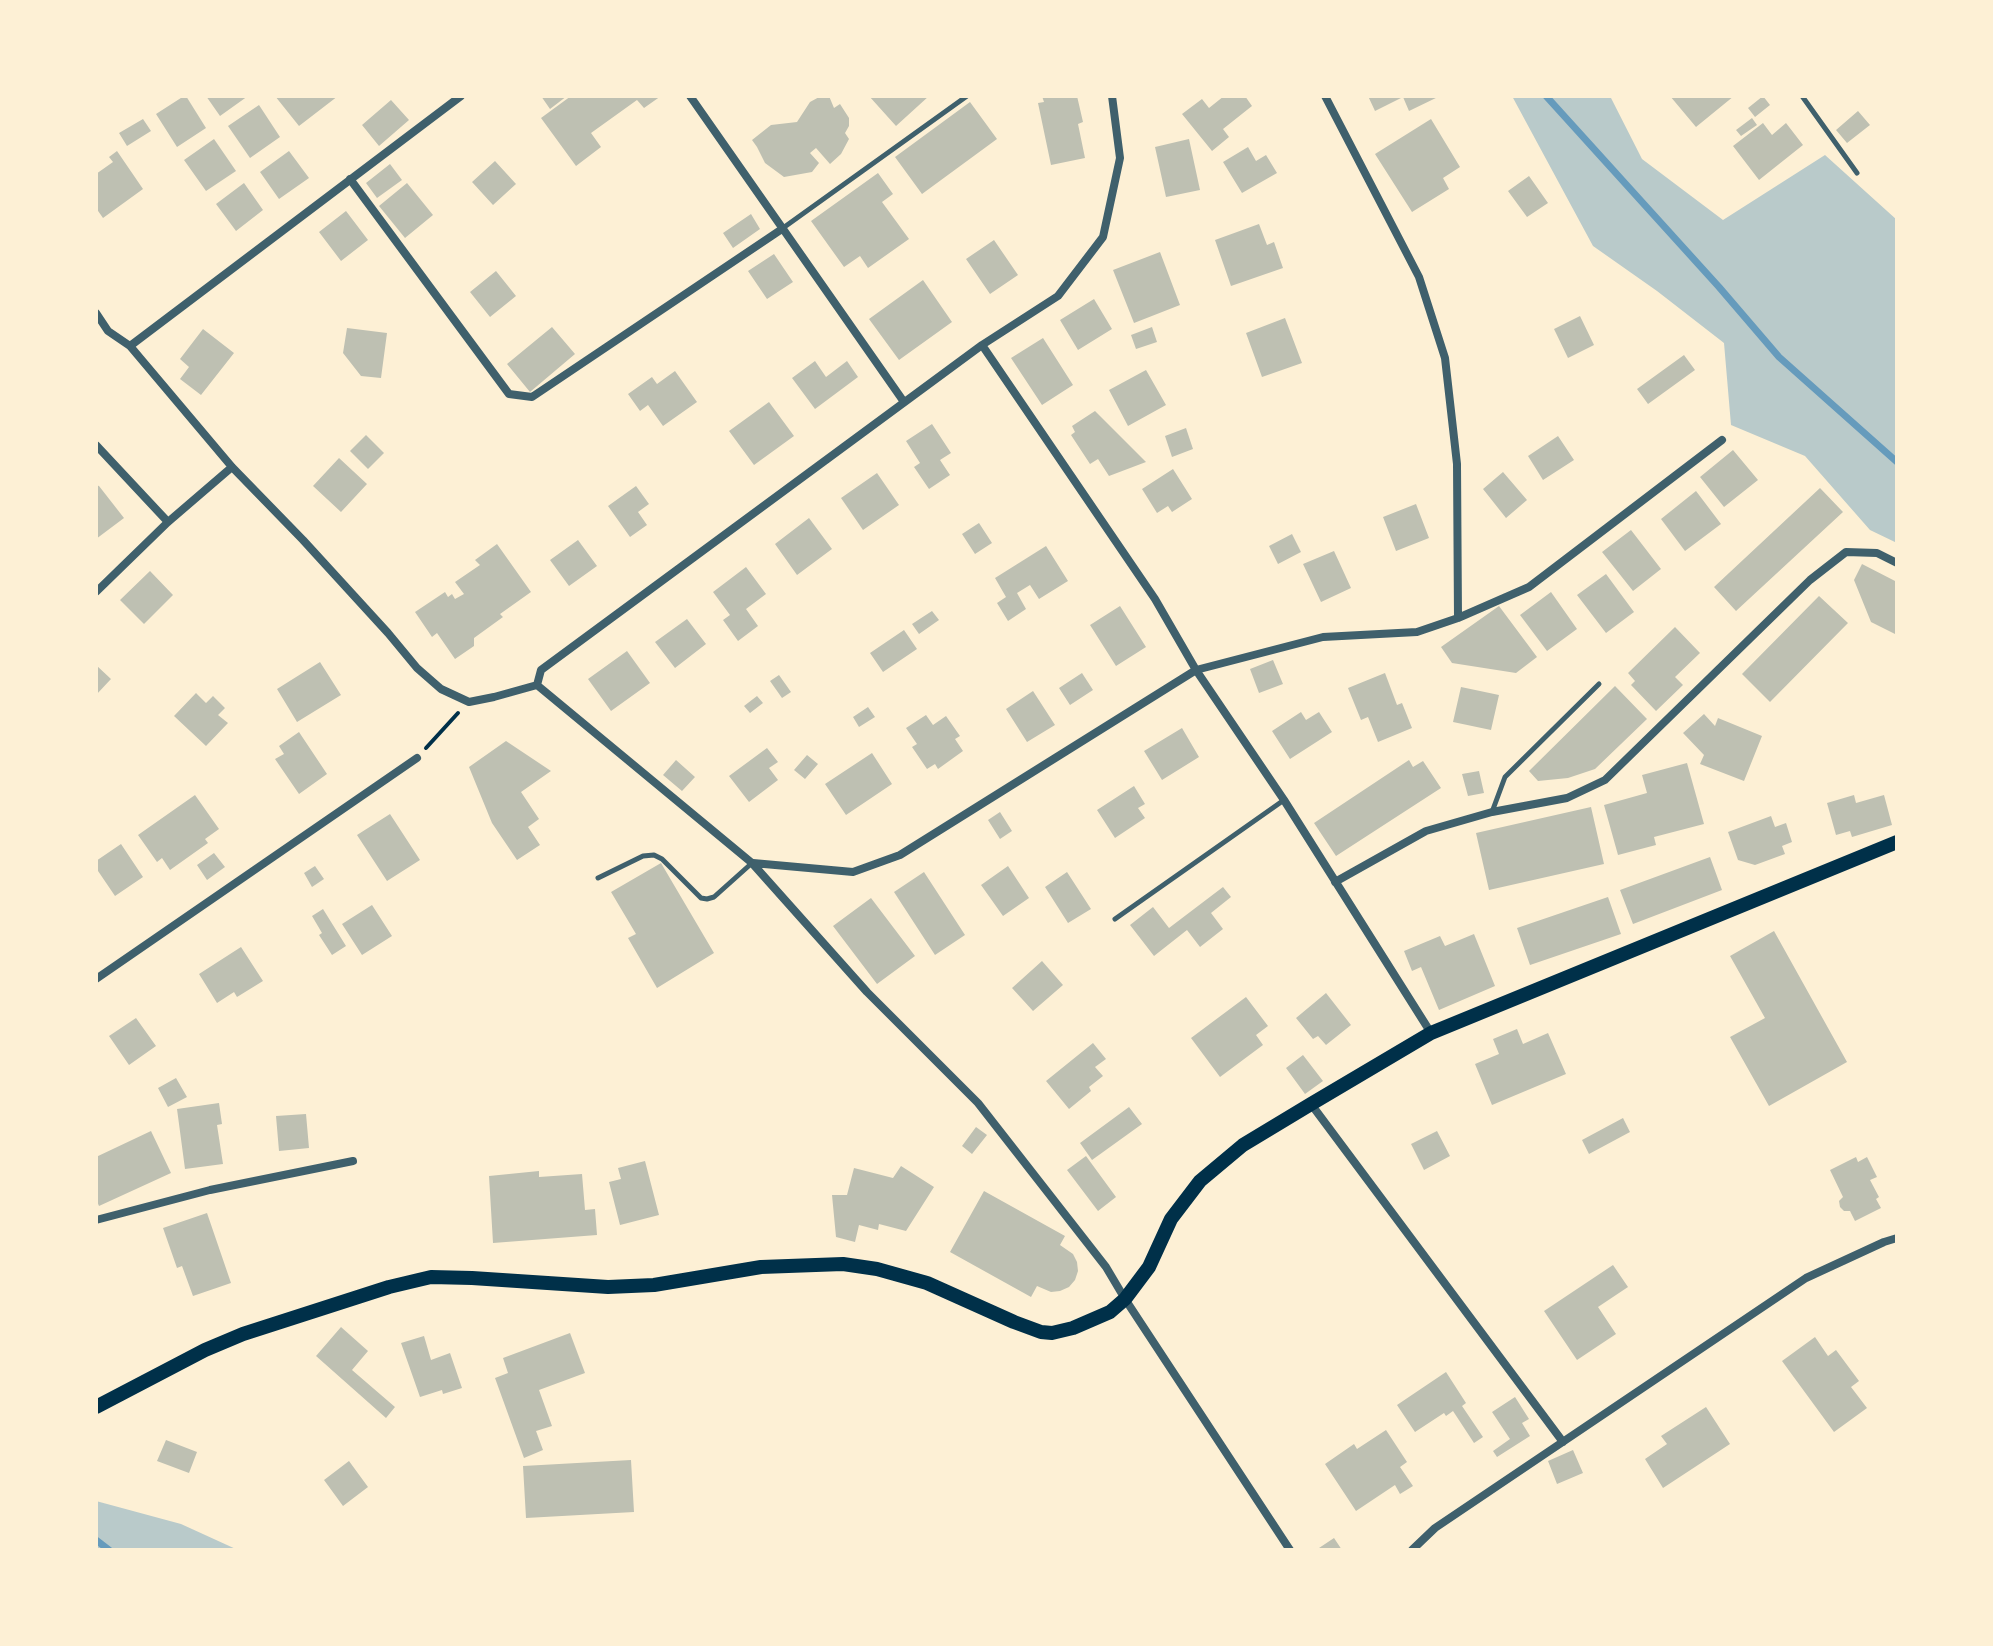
<!DOCTYPE html>
<html>
<head>
<meta charset="utf-8">
<style>
  body { margin:0 }
  #map { position:relative; width:1993px; height:1646px; overflow:hidden; background:#fdf0d5; font-family:"Nunito Sans",sans-serif }
  canvas { display:block }
  .frame { position:absolute; inset:0; border:98px solid #fdf0d5; pointer-events:none }
</style>
</head>
<body>
<div id="map">
<canvas width="1993" height="1646"></canvas>
<div class="frame"></div>
</div>
<script>
const ctx = document.querySelector('canvas').getContext('2d');
ctx.lineJoin = 'round';
function paint(path, color) { ctx.fillStyle = color; ctx.fill(path, 'evenodd'); }
const poly = rows => new Path2D(rows.map(r => 'M' + r).join(''));
function trace(path, color, width, dash) { ctx.strokeStyle = color; ctx.lineWidth = width; ctx.lineCap = dash ? 'butt' : 'round'; ctx.setLineDash(dash || []); ctx.stroke(path); }
paint(poly([
  [1512,96,1610,96,1642,159,1723,220,1825,155,1897,220,1897,543,1870,530,1805,456,1731,425,1724,343,1657,291,1593,246],
  [96,1501,181,1524,238,1550,96,1550]
]), '#b9caca');
trace(poly([
  [1546,96,1719,287,1779,357,1897,462],
  [96,1540,109,1550]
]), '#669bbc', 7);
paint(poly([
  [184,96,186,96,206,128,177,147,156,114],
  [206,96,248,96,220,116],
  [275,96,338,96,299,126],
  [541,96,567,96,550,109],
  [571,96,661,96,644,108,637,100,591,133,601,147,576,166,541,118],
  [821,96,829,96,834,108,840,104,849,118,849,126,845,133,849,139,841,154,830,164,816,148,810,153,819,163,812,172,784,177,765,163,757,147,752,140,771,125,797,122,810,102],
  [869,96,929,96,896,126],
  [1042,96,1077,96,1083,122,1078,124,1085,158,1051,165,1038,103,1044,102],
  [1224,96,1245,96,1252,106,1223,129,1229,137,1212,151,1182,114,1202,99,1209,108],
  [1368,96,1440,96,1409,111,1403,97,1375,111],
  [1670,96,1734,96,1696,127],
  [1763,96,1770,105,1755,117,1748,108],
  [391,100,409,120,379,146,362,125],
  [970,102,997,139,922,194,895,157],
  [259,105,280,137,250,158,228,126],
  [1858,111,1870,125,1847,143,1836,130],
  [1752,118,1757,125,1741,136,1736,130],
  [143,119,151,131,127,146,119,133],
  [1431,119,1460,167,1443,178,1449,189,1412,212,1375,154],
  [1763,123,1772,135,1786,123,1803,145,1759,180,1733,146],
  [214,139,236,171,206,191,184,160],
  [1189,139,1200,190,1166,197,1155,147],
  [1248,147,1256,161,1266,155,1277,173,1242,193,1223,162],
  [117,151,143,189,103,218,96,208,96,174,113,162,109,157],
  [289,151,309,178,279,199,260,172],
  [495,161,516,184,493,205,472,182],
  [390,164,402,180,377,198,366,183],
  [878,173,893,194,882,202,909,239,868,268,860,256,844,267,811,221],
  [1529,176,1548,203,1527,217,1508,191],
  [244,183,263,210,236,231,216,204],
  [407,183,433,215,405,238,379,206],
  [346,211,368,240,341,261,319,232],
  [751,214,760,229,733,248,723,233],
  [1259,224,1267,245,1274,242,1283,268,1231,286,1215,240],
  [994,240,1018,275,990,294,966,259],
  [1160,252,1180,305,1134,323,1113,270],
  [774,254,793,282,767,299,748,271],
  [496,271,516,296,490,317,470,292],
  [923,280,952,322,899,360,869,319],
  [1094,299,1112,329,1078,350,1060,320],
  [1580,316,1594,345,1568,358,1554,329],
  [1285,318,1302,363,1262,377,1246,333],
  [552,327,575,354,530,392,507,364],
  [1152,327,1157,342,1136,349,1131,335],
  [347,328,387,333,381,378,361,376,343,353],
  [203,329,234,353,201,395,180,379,189,367,180,359],
  [1043,338,1073,385,1042,405,1011,358],
  [1684,355,1695,370,1648,404,1637,389],
  [815,361,826,377,847,361,858,377,815,409,792,378],
  [1146,370,1166,405,1128,426,1109,390],
  [675,371,697,402,663,426,648,405,640,411,628,394,652,377,657,384],
  [769,402,794,436,754,465,729,431],
  [1095,411,1146,462,1109,476,1098,459,1090,464,1071,435,1075,432,1072,426],
  [932,424,951,453,940,460,950,475,929,489,914,467,920,463,906,441],
  [1186,428,1193,449,1172,457,1165,436],
  [366,435,384,453,368,469,350,451],
  [1558,436,1574,460,1543,480,1528,456],
  [1733,450,1758,480,1724,507,1700,477],
  [339,458,367,484,341,512,313,486],
  [1173,469,1192,499,1172,512,1168,506,1157,513,1142,489],
  [1503,472,1527,500,1506,518,1483,489],
  [877,473,899,505,863,530,841,498],
  [96,485,99,486,124,518,96,539],
  [636,486,649,504,638,512,647,525,630,537,608,506],
  [1820,488,1843,512,1736,611,1714,587],
  [1696,491,1721,524,1685,551,1661,519],
  [1416,504,1429,538,1396,551,1383,517],
  [809,518,832,549,797,575,775,544],
  [979,523,992,543,975,554,962,534],
  [1631,530,1661,569,1633,591,1602,552],
  [1292,534,1301,552,1278,564,1269,546],
  [578,540,597,566,569,586,550,560],
  [497,544,531,592,500,614,503,617,474,638,474,646,455,659,437,633,432,637,415,612,445,592,448,597,452,594,455,599,464,594,455,582,480,565,475,560],
  [1046,546,1068,581,1039,599,1030,585,1017,593,1026,609,1008,621,997,603,1006,597,995,578],
  [1334,551,1351,588,1321,602,1303,564],
  [1862,564,1897,582,1897,635,1871,622,1854,580],
  [746,567,766,594,746,609,758,626,738,641,723,620,730,615,713,592],
  [150,571,173,595,144,624,120,600],
  [1606,574,1634,612,1606,633,1577,595],
  [1551,592,1577,629,1547,651,1520,615],
  [1819,596,1848,623,1770,702,1742,674],
  [1120,606,1146,647,1116,666,1090,625],
  [1499,606,1537,657,1516,673,1452,663,1441,647],
  [932,611,939,620,919,634,912,624],
  [687,619,706,644,675,668,655,642],
  [1675,627,1700,653,1675,677,1683,685,1656,711,1631,685,1635,681,1628,673],
  [904,630,917,649,883,672,870,653],
  [627,651,650,683,611,711,588,679],
  [1273,660,1283,684,1259,693,1250,669],
  [320,662,341,695,297,722,277,689],
  [96,665,111,679,96,695],
  [1082,673,1093,690,1070,705,1059,688],
  [1385,673,1397,705,1402,703,1412,728,1378,742,1368,717,1361,720,1348,688],
  [779,675,791,692,782,698,770,681],
  [1615,686,1647,719,1595,769,1568,778,1538,781,1529,771],
  [1461,687,1499,695,1491,730,1453,722],
  [1033,691,1055,725,1027,742,1006,709],
  [196,693,206,703,213,696,225,708,218,715,228,723,206,746,174,716],
  [757,696,763,703,750,713,744,706],
  [868,707,875,717,859,727,853,717],
  [1301,712,1306,720,1319,712,1332,732,1290,759,1272,731],
  [1704,714,1715,726,1718,718,1762,736,1744,781,1700,764,1704,755,1683,733],
  [926,715,933,725,946,716,960,736,955,739,963,751,938,769,935,764,927,769,912,747,917,744,906,728],
  [1182,728,1199,757,1162,780,1144,751],
  [299,732,327,774,299,794,275,759,284,754,279,746],
  [506,741,551,771,521,792,539,819,528,827,540,845,517,860,492,823,469,767],
  [767,748,778,762,769,768,778,780,749,802,729,776],
  [872,753,892,784,846,815,825,784],
  [807,755,818,764,805,779,794,770],
  [676,760,695,777,682,791,663,775],
  [1409,760,1413,767,1423,761,1441,788,1336,856,1314,823],
  [1687,763,1704,824,1654,837,1656,845,1618,855,1604,805,1647,793,1642,775],
  [1479,771,1484,793,1468,796,1462,774],
  [1134,786,1145,804,1138,808,1145,818,1115,838,1097,810],
  [195,795,219,829,205,839,208,843,170,870,162,858,157,862,138,835],
  [1854,795,1856,803,1884,795,1892,825,1852,837,1850,831,1836,835,1827,803],
  [1591,807,1604,864,1489,890,1476,833],
  [1000,812,1012,831,1000,839,988,820],
  [390,814,420,860,387,881,357,835],
  [1771,816,1775,827,1786,823,1792,842,1782,846,1785,854,1755,865,1738,860,1728,832],
  [121,844,143,877,115,896,96,868,96,861],
  [214,853,225,867,207,880,197,865],
  [1710,857,1722,890,1633,924,1620,890],
  [661,863,714,953,657,988,628,938,636,934,611,892],
  [315,866,324,879,312,887,304,873],
  [1008,866,1029,898,1003,916,981,885],
  [924,872,965,935,935,955,894,892],
  [1067,872,1091,909,1068,923,1045,887],
  [1223,887,1231,897,1211,913,1223,929,1200,947,1187,930,1154,956,1130,925,1153,907,1169,928],
  [1608,897,1621,934,1530,965,1517,928],
  [871,898,915,956,877,984,833,926],
  [372,905,392,936,362,955,342,924],
  [323,909,346,946,332,955,319,935,322,933,312,916],
  [1774,931,1847,1062,1769,1106,1730,1037,1765,1018,1730,956],
  [1474,934,1495,986,1439,1010,1421,967,1412,971,1404,951,1440,936,1445,946],
  [241,947,263,981,237,997,234,992,217,1003,199,974],
  [1042,961,1063,985,1033,1011,1012,988],
  [1326,993,1351,1025,1326,1045,1318,1036,1313,1039,1296,1018],
  [1246,997,1268,1026,1256,1035,1263,1045,1220,1077,1191,1038],
  [136,1018,156,1046,129,1065,109,1036],
  [1517,1029,1523,1044,1548,1033,1566,1074,1492,1105,1475,1064,1499,1054,1493,1039],
  [1093,1043,1106,1059,1095,1067,1103,1076,1089,1087,1091,1091,1069,1109,1046,1081],
  [1303,1055,1323,1081,1305,1094,1286,1068],
  [176,1078,187,1097,168,1107,158,1088],
  [219,1103,222,1124,217,1125,223,1164,185,1169,177,1109],
  [1129,1107,1142,1124,1092,1160,1080,1143],
  [306,1114,309,1148,279,1151,276,1116],
  [1623,1118,1630,1132,1589,1154,1582,1140],
  [976,1127,987,1135,972,1154,962,1146],
  [151,1131,171,1173,99,1206,96,1199,96,1157],
  [1437,1131,1450,1156,1424,1170,1411,1144],
  [1086,1156,1116,1197,1098,1211,1067,1170],
  [1856,1157,1858,1162,1867,1157,1877,1177,1870,1180,1879,1197,1876,1199,1881,1208,1855,1221,1850,1211,1844,1211,1840,1207,1839,1201,1843,1197,1830,1170],
  [645,1161,659,1215,620,1225,609,1182,621,1179,618,1168],
  [901,1166,934,1187,906,1231,879,1224,878,1230,859,1225,855,1242,836,1237,832,1195,847,1195,854,1168,893,1178],
  [539,1171,539,1177,582,1174,585,1210,595,1209,597,1235,493,1243,489,1176],
  [984,1191,1065,1236,1060,1245,1073,1254,1077,1262,1078,1271,1075,1280,1069,1287,1060,1291,1051,1292,1037,1286,1031,1297,950,1252],
  [207,1213,231,1283,193,1296,182,1266,177,1268,163,1228],
  [1613,1265,1628,1287,1598,1307,1616,1334,1577,1360,1544,1311],
  [341,1327,368,1351,352,1370,395,1407,386,1418,316,1356],
  [570,1333,585,1373,539,1390,552,1426,536,1431,543,1450,524,1458,495,1378,508,1373,503,1358],
  [424,1336,431,1360,450,1353,462,1388,443,1394,442,1390,420,1397,401,1343],
  [1815,1337,1828,1356,1836,1350,1859,1381,1851,1387,1867,1408,1834,1432,1782,1361],
  [1446,1372,1466,1403,1462,1406,1483,1437,1474,1443,1453,1411,1446,1416,1444,1413,1415,1432,1397,1405],
  [1515,1397,1529,1419,1522,1423,1530,1436,1497,1457,1493,1451,1510,1439,1492,1412],
  [1706,1407,1730,1444,1663,1488,1645,1459,1667,1444,1661,1436],
  [1386,1430,1407,1462,1400,1467,1413,1486,1400,1494,1395,1485,1356,1511,1325,1464,1354,1444,1357,1449],
  [166,1440,197,1452,189,1473,157,1461],
  [1573,1450,1583,1473,1557,1484,1548,1461],
  [631,1460,634,1512,526,1518,523,1466],
  [349,1461,368,1487,343,1506,324,1480],
  [1334,1538,1342,1550,1316,1550]
]), '#bec0b2');
trace(poly([
  [426,748,458,713]
]), '#003049', 4);
trace(poly([
  [1802,96,1857,173],
  [783,228,967,96],
  [1492,812,1505,777,1599,684],
  [598,878,643,856,654,855,662,859,701,898,707,899,714,897,752,863],
  [1115,919,1284,800]
]), '#3f606c', 5);
trace(poly([
  [690,96,904,402],
  [1325,96,1419,277,1445,358,1457,464,1458,618],
  [350,179,509,394,532,397,782,229],
  [96,313,108,331,130,346,232,467,303,540,388,633,417,668,441,689,469,702,494,697,537,685],
  [982,345,1155,599,1196,670,1284,800,1431,1033],
  [130,346,461,96],
  [96,445,168,522],
  [96,592,168,522,232,467],
  [537,685,752,863,867,992,978,1103,1106,1267,1125,1299,1290,1550],
  [537,685,541,670,982,345,1058,296,1103,237,1120,158,1112,96],
  [753,863,853,872,900,855,1196,670,1323,637,1417,632,1458,618,1529,587,1722,440],
  [1335,882,1426,831,1492,812,1567,798,1605,780,1810,580,1846,552,1877,553,1897,563],
  [96,979,417,758],
  [1311,1104,1563,1442],
  [96,1220,210,1190,353,1161],
  [1412,1550,1435,1528,1806,1278,1884,1242,1897,1238]
]), '#3f606c', 8);
trace(poly([
  [96,1407,205,1350,243,1334,389,1287,431,1277,472,1278,608,1287,654,1285,761,1267,843,1264,877,1269,927,1283,1014,1322,1041,1332,1052,1333,1073,1328,1110,1312,1125,1299,1149,1267,1171,1219,1200,1181,1243,1145,1311,1104,1431,1033,1897,842]
]), '#003049', 14);
</script>
</body>
</html>
